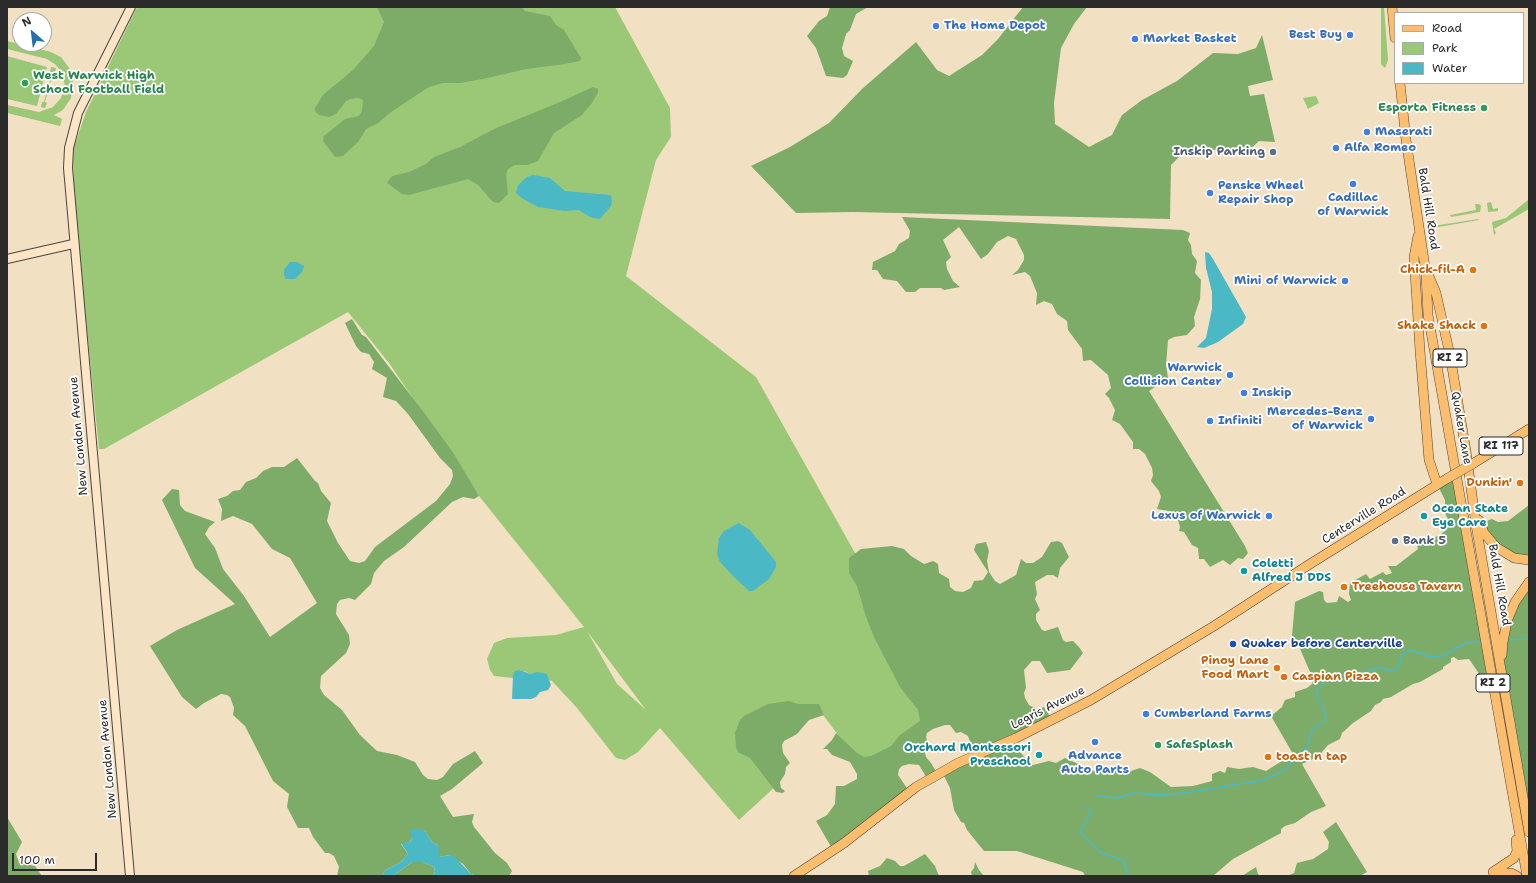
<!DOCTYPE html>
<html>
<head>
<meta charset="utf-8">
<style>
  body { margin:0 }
  #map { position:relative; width:1536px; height:883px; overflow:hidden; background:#f2e0c3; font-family:"Shantell Sans",sans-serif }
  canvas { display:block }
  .frame { position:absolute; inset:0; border:8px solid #2b2b2b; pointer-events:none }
  .legend { position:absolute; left:1394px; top:12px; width:130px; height:72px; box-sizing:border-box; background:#fff; border:1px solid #aaa; margin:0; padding:5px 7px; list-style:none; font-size:12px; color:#2b2b2b }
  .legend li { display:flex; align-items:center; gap:8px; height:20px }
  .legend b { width:20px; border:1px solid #aaa }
  .north { position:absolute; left:12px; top:12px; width:40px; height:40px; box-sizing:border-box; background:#fff; border:1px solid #aaa; border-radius:50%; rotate:332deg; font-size:11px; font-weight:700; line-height:16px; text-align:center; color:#2b2b2b }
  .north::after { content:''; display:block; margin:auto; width:14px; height:18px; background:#1f6fb2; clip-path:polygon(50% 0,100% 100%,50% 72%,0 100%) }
  .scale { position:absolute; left:12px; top:853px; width:85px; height:18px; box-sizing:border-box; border:2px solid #2b2b2b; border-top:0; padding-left:5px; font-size:12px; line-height:14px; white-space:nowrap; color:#2b2b2b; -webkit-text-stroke:3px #fff; paint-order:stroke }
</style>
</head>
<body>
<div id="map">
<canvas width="1536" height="883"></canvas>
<div class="frame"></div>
<ul class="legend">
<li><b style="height:5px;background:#fbbe6e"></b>Road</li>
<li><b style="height:11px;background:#9bc876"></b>Park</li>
<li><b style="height:11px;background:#4bb8c6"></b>Water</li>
</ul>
<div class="north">N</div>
<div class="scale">100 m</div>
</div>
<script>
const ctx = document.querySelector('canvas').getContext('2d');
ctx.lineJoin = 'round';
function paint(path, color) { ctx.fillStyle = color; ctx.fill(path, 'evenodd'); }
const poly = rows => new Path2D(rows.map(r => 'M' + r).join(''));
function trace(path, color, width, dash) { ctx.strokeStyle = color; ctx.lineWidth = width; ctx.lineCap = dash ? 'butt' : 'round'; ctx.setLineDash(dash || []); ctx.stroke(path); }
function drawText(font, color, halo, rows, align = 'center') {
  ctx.font = font + ' "Shantell Sans",sans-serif'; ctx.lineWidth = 3.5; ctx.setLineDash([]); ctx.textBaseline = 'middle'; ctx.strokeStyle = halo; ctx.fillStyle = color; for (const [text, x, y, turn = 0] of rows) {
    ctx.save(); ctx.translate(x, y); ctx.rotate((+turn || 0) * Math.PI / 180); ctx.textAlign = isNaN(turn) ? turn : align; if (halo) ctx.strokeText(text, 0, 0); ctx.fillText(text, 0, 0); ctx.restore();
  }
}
paint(poly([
  [137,7,615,7,670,108,671,137,656,160,626,276,756,377,945,713,863,768,817,707,768,737,777,785,739,820,660,728,638,752,625,760,616,758,577,708,552,681,549,680,547,674,531,674,524,671,513,678,494,676,490,670,487,659,494,643,507,638,556,635,584,627,479,496,389,363,348,312,104,449,99,449,75,210,73,159,74,147,86,112],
  [587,631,646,710,617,684],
  [1381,7,1384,7,1388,60,1385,68,1381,64],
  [7,41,51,52,61,57,70,69,73,81,71,98,63,110,54,115,62,119,60,126,7,113,7,105,39,112,53,107,61,98,65,87,63,74,56,65,47,59,7,49],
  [7,56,47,67,37,106,7,99],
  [51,67,56,68,55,73,53,73,45,102,47,103,45,108,41,107,42,102,44,102,52,73,50,72],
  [1316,96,1319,103,1308,109,1303,98],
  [1529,199,1529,209,1494,229,1496,233,1494,235,1492,222,1506,218],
  [1491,202,1493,209,1498,208,1498,211,1488,212,1487,203],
  [1475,204,1479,204,1481,206,1480,212,1451,217,1450,215,1476,210],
  [1478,219,1479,220,1433,228,1433,226]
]), '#9bc876');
paint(poly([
  [377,7,521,7,525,11,550,16,556,25,564,30,581,58,580,61,565,64,526,69,483,79,460,83,443,83,429,87,391,112,378,123,366,129,359,141,343,156,335,157,323,141,324,136,345,119,359,116,362,111,363,100,358,98,350,99,346,101,336,114,329,117,319,115,315,111,315,108,323,95,353,70,374,46,384,22],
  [830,7,868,7,856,14,850,30,846,34,842,48,844,56,853,61,847,75,843,78,826,76,816,48,807,36,819,21,827,16],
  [1023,7,1087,7,1074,24,1061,48,1054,103,1055,124,1089,147,1112,135,1122,115,1142,100,1177,81,1213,53,1238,54,1256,48,1262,35,1273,80,1248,86,1250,96,1264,94,1275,142,1259,141,1246,153,1218,150,1186,150,1171,165,1170,219,853,212,796,213,751,166,790,147,829,123,862,89,916,42,937,70,949,76,982,55,998,39],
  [593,87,598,89,598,93,592,103,582,115,554,133,538,161,527,165,515,165,508,169,506,174,508,194,499,203,493,202,478,185,468,179,409,195,402,194,387,183,392,176,409,172,426,164,434,157,460,147,494,129,560,102],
  [902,217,1183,230,1190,233,1188,240,1191,245,1192,254,1197,261,1195,273,1201,280,1200,299,1194,317,1195,326,1187,335,1174,337,1168,340,1166,365,1168,378,1149,391,1245,546,1248,553,1243,559,1238,558,1230,565,1223,560,1210,567,1204,559,1199,559,1198,548,1192,545,1184,532,1179,531,1180,527,1178,520,1169,511,1157,509,1161,497,1159,491,1151,481,1153,475,1152,468,1145,454,1139,449,1133,449,1133,442,1120,424,1112,420,1115,410,1109,398,1105,394,1111,388,1108,375,1091,360,1083,361,1082,349,1068,330,1067,321,1057,314,1052,304,1044,301,1036,305,1037,293,1030,276,1025,272,1012,275,1018,270,1024,260,1024,255,1016,239,1008,236,997,242,988,254,981,259,959,227,943,240,951,257,946,262,947,269,953,281,960,287,944,290,941,288,920,288,915,292,906,292,897,281,883,279,877,270,872,270,873,262,895,251,899,244,909,238,910,231],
  [352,319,362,335,366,337,425,414,454,454,479,496,474,499,463,497,452,502,404,547,384,561,374,573,371,584,355,600,349,598,340,600,337,604,336,614,349,635,350,644,346,653,321,676,320,688,324,695,342,710,360,735,377,751,397,755,415,762,423,775,428,779,437,780,443,777,453,764,475,751,483,763,452,789,440,796,453,817,474,814,472,822,474,827,495,853,507,863,512,871,509,876,476,876,471,874,463,864,449,855,439,857,439,846,432,842,425,831,412,837,410,842,401,844,408,854,401,862,386,870,381,876,337,876,339,867,334,856,329,853,325,853,313,837,309,828,298,828,287,807,289,794,273,781,245,726,233,715,234,708,230,697,227,695,221,694,204,703,196,709,182,697,150,646,177,630,235,604,195,568,162,500,172,489,179,490,180,505,185,511,215,522,209,527,205,534,215,548,223,569,244,596,270,637,317,603,290,558,272,549,252,524,233,516,221,521,222,509,218,499,227,496,233,491,240,490,246,482,256,478,263,471,272,467,284,467,297,458,315,481,318,483,321,491,331,503,327,521,338,543,350,561,359,563,365,561,375,547,436,501,450,484,453,476,452,470,440,458,408,414,396,401,383,397,387,378,372,369,374,362,369,354,361,352,356,346,345,323],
  [1453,475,1491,680,1484,681,1469,659,1458,660,1454,657,1451,658,1451,662,1443,667,1443,669,1420,682,1413,684,1391,697,1383,699,1381,702,1375,705,1371,711,1353,723,1342,733,1340,739,1328,745,1322,752,1322,755,1302,764,1326,806,1311,812,1295,823,1285,826,1281,829,1281,833,1233,859,1213,876,1085,876,1083,872,1017,851,984,851,967,830,964,823,961,822,954,810,950,788,942,772,974,754,968,736,961,732,956,733,950,725,945,725,933,729,927,733,926,737,928,744,924,750,926,757,931,763,937,773,928,780,919,765,909,764,902,766,899,769,898,775,909,791,833,850,816,821,827,815,835,804,836,786,844,786,857,779,857,774,850,762,832,755,827,749,823,749,832,740,836,733,857,753,864,757,871,756,891,746,900,735,920,721,918,710,900,687,875,639,866,617,857,586,849,573,849,558,861,549,892,546,904,549,911,556,924,564,933,561,938,564,939,573,949,579,950,587,955,591,963,592,971,588,974,581,983,580,988,572,974,550,976,544,986,542,989,551,987,561,989,572,995,581,1000,584,1016,575,1021,559,1026,563,1033,563,1042,557,1051,542,1058,541,1062,543,1069,557,1060,568,1058,578,1053,575,1047,575,1035,582,1037,594,1035,599,1040,610,1036,614,1036,620,1042,630,1045,631,1058,627,1063,640,1066,642,1073,641,1079,647,1083,653,1070,670,1047,673,1040,661,1032,661,1024,670,1026,688,1024,693,1025,698,1029,705,1037,709,1044,707,1051,718,1012,739,1016,750,1021,753,1025,758,1028,758,1033,765,1049,761,1056,763,1065,758,1094,771,1100,768,1131,771,1140,768,1150,772,1171,787,1193,786,1212,781,1212,774,1220,771,1225,773,1227,767,1239,769,1253,767,1266,771,1293,754,1271,716,1282,707,1285,700,1295,697,1295,692,1307,688,1312,684,1313,679,1298,644,1291,647,1295,602,1319,591,1323,592,1324,600,1327,603,1337,602,1339,596,1348,602,1351,600,1349,594,1350,583,1366,574,1370,579,1383,572,1386,575,1392,573,1388,566,1396,566,1418,549,1417,545,1440,535,1446,530,1445,524,1448,519,1445,513,1445,500,1438,486],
  [1529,505,1529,560,1505,553,1481,523,1492,519,1498,522,1508,521],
  [1529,582,1529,837,1503,682,1503,636],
  [789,701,798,704,819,704,824,715,809,720,797,734,784,741,782,745,783,753,790,763,786,767,785,774,780,782,781,788,785,791,783,793,776,792,750,758,738,752,736,747,735,733,740,720,744,716,768,704],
  [7,817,22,842,16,854,19,863,35,866,42,876,7,876],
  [1336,822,1367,872,1360,876,1287,876,1294,873,1297,863,1313,859,1328,849,1329,842,1323,832],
  [925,854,935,866,939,876,869,876,868,871,880,866,887,858,895,861,900,866,904,866],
  [412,862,423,862,434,867,435,872,432,876,393,876],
  [975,862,979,870,984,876,972,876,971,872,974,868],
  [1256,867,1258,874,1260,876,1242,876]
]), '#7cac67');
paint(poly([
  [533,175,550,178,565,191,611,195,612,201,611,206,600,219,590,217,579,210,565,211,538,207,523,199,516,193,518,185,527,177],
  [1205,252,1209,253,1213,259,1246,317,1243,324,1218,342,1204,348,1197,347,1206,338,1212,309,1212,292,1206,268],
  [290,262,297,262,304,266,302,272,295,279,286,279,284,275,284,270],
  [739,523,750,530,776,562,776,567,769,579,753,591,749,591,734,577,720,562,717,554,719,538,724,531],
  [519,670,531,674,537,672,547,674,551,685,548,690,540,692,536,697,531,699,512,699,513,675,515,671],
  [420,829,425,831,432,842,439,846,439,857,449,855,455,857,471,874,476,876,432,876,435,872,434,867,423,862,412,862,393,876,381,876,386,870,401,862,408,854,401,843,410,842,412,837,409,830]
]), '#4bb8c6');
trace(poly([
  [1507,640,1529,639],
  [1097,796,1116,798,1135,793,1160,795,1190,792,1264,780,1286,769,1307,747,1311,733,1325,720,1325,712,1316,694,1319,687,1329,677,1335,678,1355,676,1379,667,1391,671,1397,669,1401,664,1400,657,1405,652,1412,650,1430,657,1443,656,1466,643,1481,641],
  [1087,808,1091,812,1080,832,1100,852,1124,861,1127,872,1125,876]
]), '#4bb8c6', 1.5);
const secondary = poly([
  [7,259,73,244],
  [130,876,68,168,69,148,78,113,131,7]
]);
const primary = poly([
  [1392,7,1395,38],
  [1400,83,1406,140,1425,267,1436,293,1450,355,1466,451,1476,525,1529,832],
  [1418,236,1414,257,1420,351,1429,460,1437,484],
  [1426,275,1428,315,1527,876],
  [1474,463,1529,429],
  [1479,520,1484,533,1496,547,1514,558,1529,560],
  [1502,655,1503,642,1507,621,1515,602,1529,582],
  [1493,872,1514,858,1517,851,1516,840],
  [1493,872,1511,873,1517,876],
  [794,876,844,843,916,787,958,763,1016,738,1091,700,1214,626,1310,564,1448,478]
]);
trace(secondary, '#494642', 10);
trace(primary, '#494642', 10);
trace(secondary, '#fde5c5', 8);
trace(primary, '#fbbe6e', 9);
const primaryBridge = poly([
  [1448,478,1474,463]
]);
trace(primaryBridge, '#494642', 10, []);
trace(primaryBridge, '#fbbe6e', 9);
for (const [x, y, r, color] of [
  [936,26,4,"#3f7fe0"],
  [1350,35,4,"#3f7fe0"],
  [1135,39,4,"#3f7fe0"],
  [25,83,4,"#2e9e5b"],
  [1484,108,4,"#2e9e5b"],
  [1367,132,4,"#3f7fe0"],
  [1336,148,4,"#3f7fe0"],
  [1273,152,4,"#5c6f8a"],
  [1353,184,4,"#3f7fe0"],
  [1210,193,4,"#3f7fe0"],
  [1473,270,4,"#e8710a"],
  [1345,281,4,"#3f7fe0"],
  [1484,326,4,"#e8710a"],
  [1230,375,4,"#3f7fe0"],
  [1244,393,4,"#3f7fe0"],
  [1371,419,4,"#3f7fe0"],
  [1210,421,4,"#3f7fe0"],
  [1520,483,4,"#e8710a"],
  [1269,516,4,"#3f7fe0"],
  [1424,516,4,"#0f9aa8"],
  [1395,541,4,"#5c6f8a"],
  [1244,571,4,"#0f9aa8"],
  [1344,587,4,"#e8710a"],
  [1233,644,4,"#1a4fb4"],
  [1277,668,4,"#e8710a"],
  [1284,677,4,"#e8710a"],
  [1146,714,4,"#3f7fe0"],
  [1095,742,4,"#3f7fe0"],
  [1158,745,4,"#2e9e5b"],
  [1039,755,4,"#0f9aa8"],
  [1268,757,4,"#e8710a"]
]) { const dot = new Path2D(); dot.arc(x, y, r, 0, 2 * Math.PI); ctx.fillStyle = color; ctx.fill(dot); trace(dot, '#fff', 1.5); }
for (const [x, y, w] of [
  [1450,358,34],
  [1501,446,44],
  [1493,683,34]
]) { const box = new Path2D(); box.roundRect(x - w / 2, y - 9, w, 18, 3); ctx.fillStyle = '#fff'; ctx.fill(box); trace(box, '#2b2b2b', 1); }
drawText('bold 11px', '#2b2b2b', null, [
  ["RI 2",1450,358],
  ["RI 117",1501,446],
  ["RI 2",1493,683]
]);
drawText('bold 12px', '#366cbe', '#fff', [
  ["The Home Depot",944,26],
  ["Best Buy",1342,35,"right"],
  ["Market Basket",1143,39],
  ["Maserati",1375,132],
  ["Alfa Romeo",1344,148],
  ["Penske Wheel",1218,186],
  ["Repair Shop",1218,200],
  ["Cadillac",1353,198,"center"],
  ["of Warwick",1353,212,"center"],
  ["Mini of Warwick",1337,281,"right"],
  ["Warwick",1222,368,"right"],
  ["Collision Center",1222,382,"right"],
  ["Inskip",1252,393],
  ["Mercedes-Benz",1363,412,"right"],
  ["of Warwick",1363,426,"right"],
  ["Infiniti",1218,421],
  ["Lexus of Warwick",1261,516,"right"],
  ["Cumberland Farms",1154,714],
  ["Advance",1095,756,"center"],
  ["Auto Parts",1095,770,"center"]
], 'left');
drawText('bold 12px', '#27864d', '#fff', [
  ["West Warwick High",33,76],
  ["School Football Field",33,90],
  ["Esporta Fitness",1476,108,"right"],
  ["SafeSplash",1166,745]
], 'left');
drawText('bold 12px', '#4e5e75', '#fff', [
  ["Inskip Parking",1265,152],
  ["Bank 5",1403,541,"left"]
], 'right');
drawText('12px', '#2b2b2b', '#fff', [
  ["Bald Hill Road",1428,209,81],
  ["Quaker Lane",1461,428,80],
  ["New London Avenue",79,436,-95],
  ["Centerville Road",1364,516,-32],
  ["Bald Hill Road",1499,585,80],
  ["Legris Avenue",1048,708,-27],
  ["New London Avenue",108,759,-95]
]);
drawText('bold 12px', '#c56008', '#fff', [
  ["Chick-fil-A",1465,270],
  ["Shake Shack",1476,326],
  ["Dunkin'",1512,483],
  ["Treehouse Tavern",1352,587,"left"],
  ["Pinoy Lane",1269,661],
  ["Food Mart",1269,675],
  ["Caspian Pizza",1292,677,"left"],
  ["toast n tap",1276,757,"left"]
], 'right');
drawText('bold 12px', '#0d838f', '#fff', [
  ["Ocean State",1432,509],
  ["Eye Care",1432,523],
  ["Coletti",1252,564],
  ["Alfred J DDS",1252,578],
  ["Orchard Montessori",1031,748,"right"],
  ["Preschool",1031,762,"right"]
], 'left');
drawText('bold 12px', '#164399', '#fff', [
  ["Quaker before Centerville",1241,644]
], 'left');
</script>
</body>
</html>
